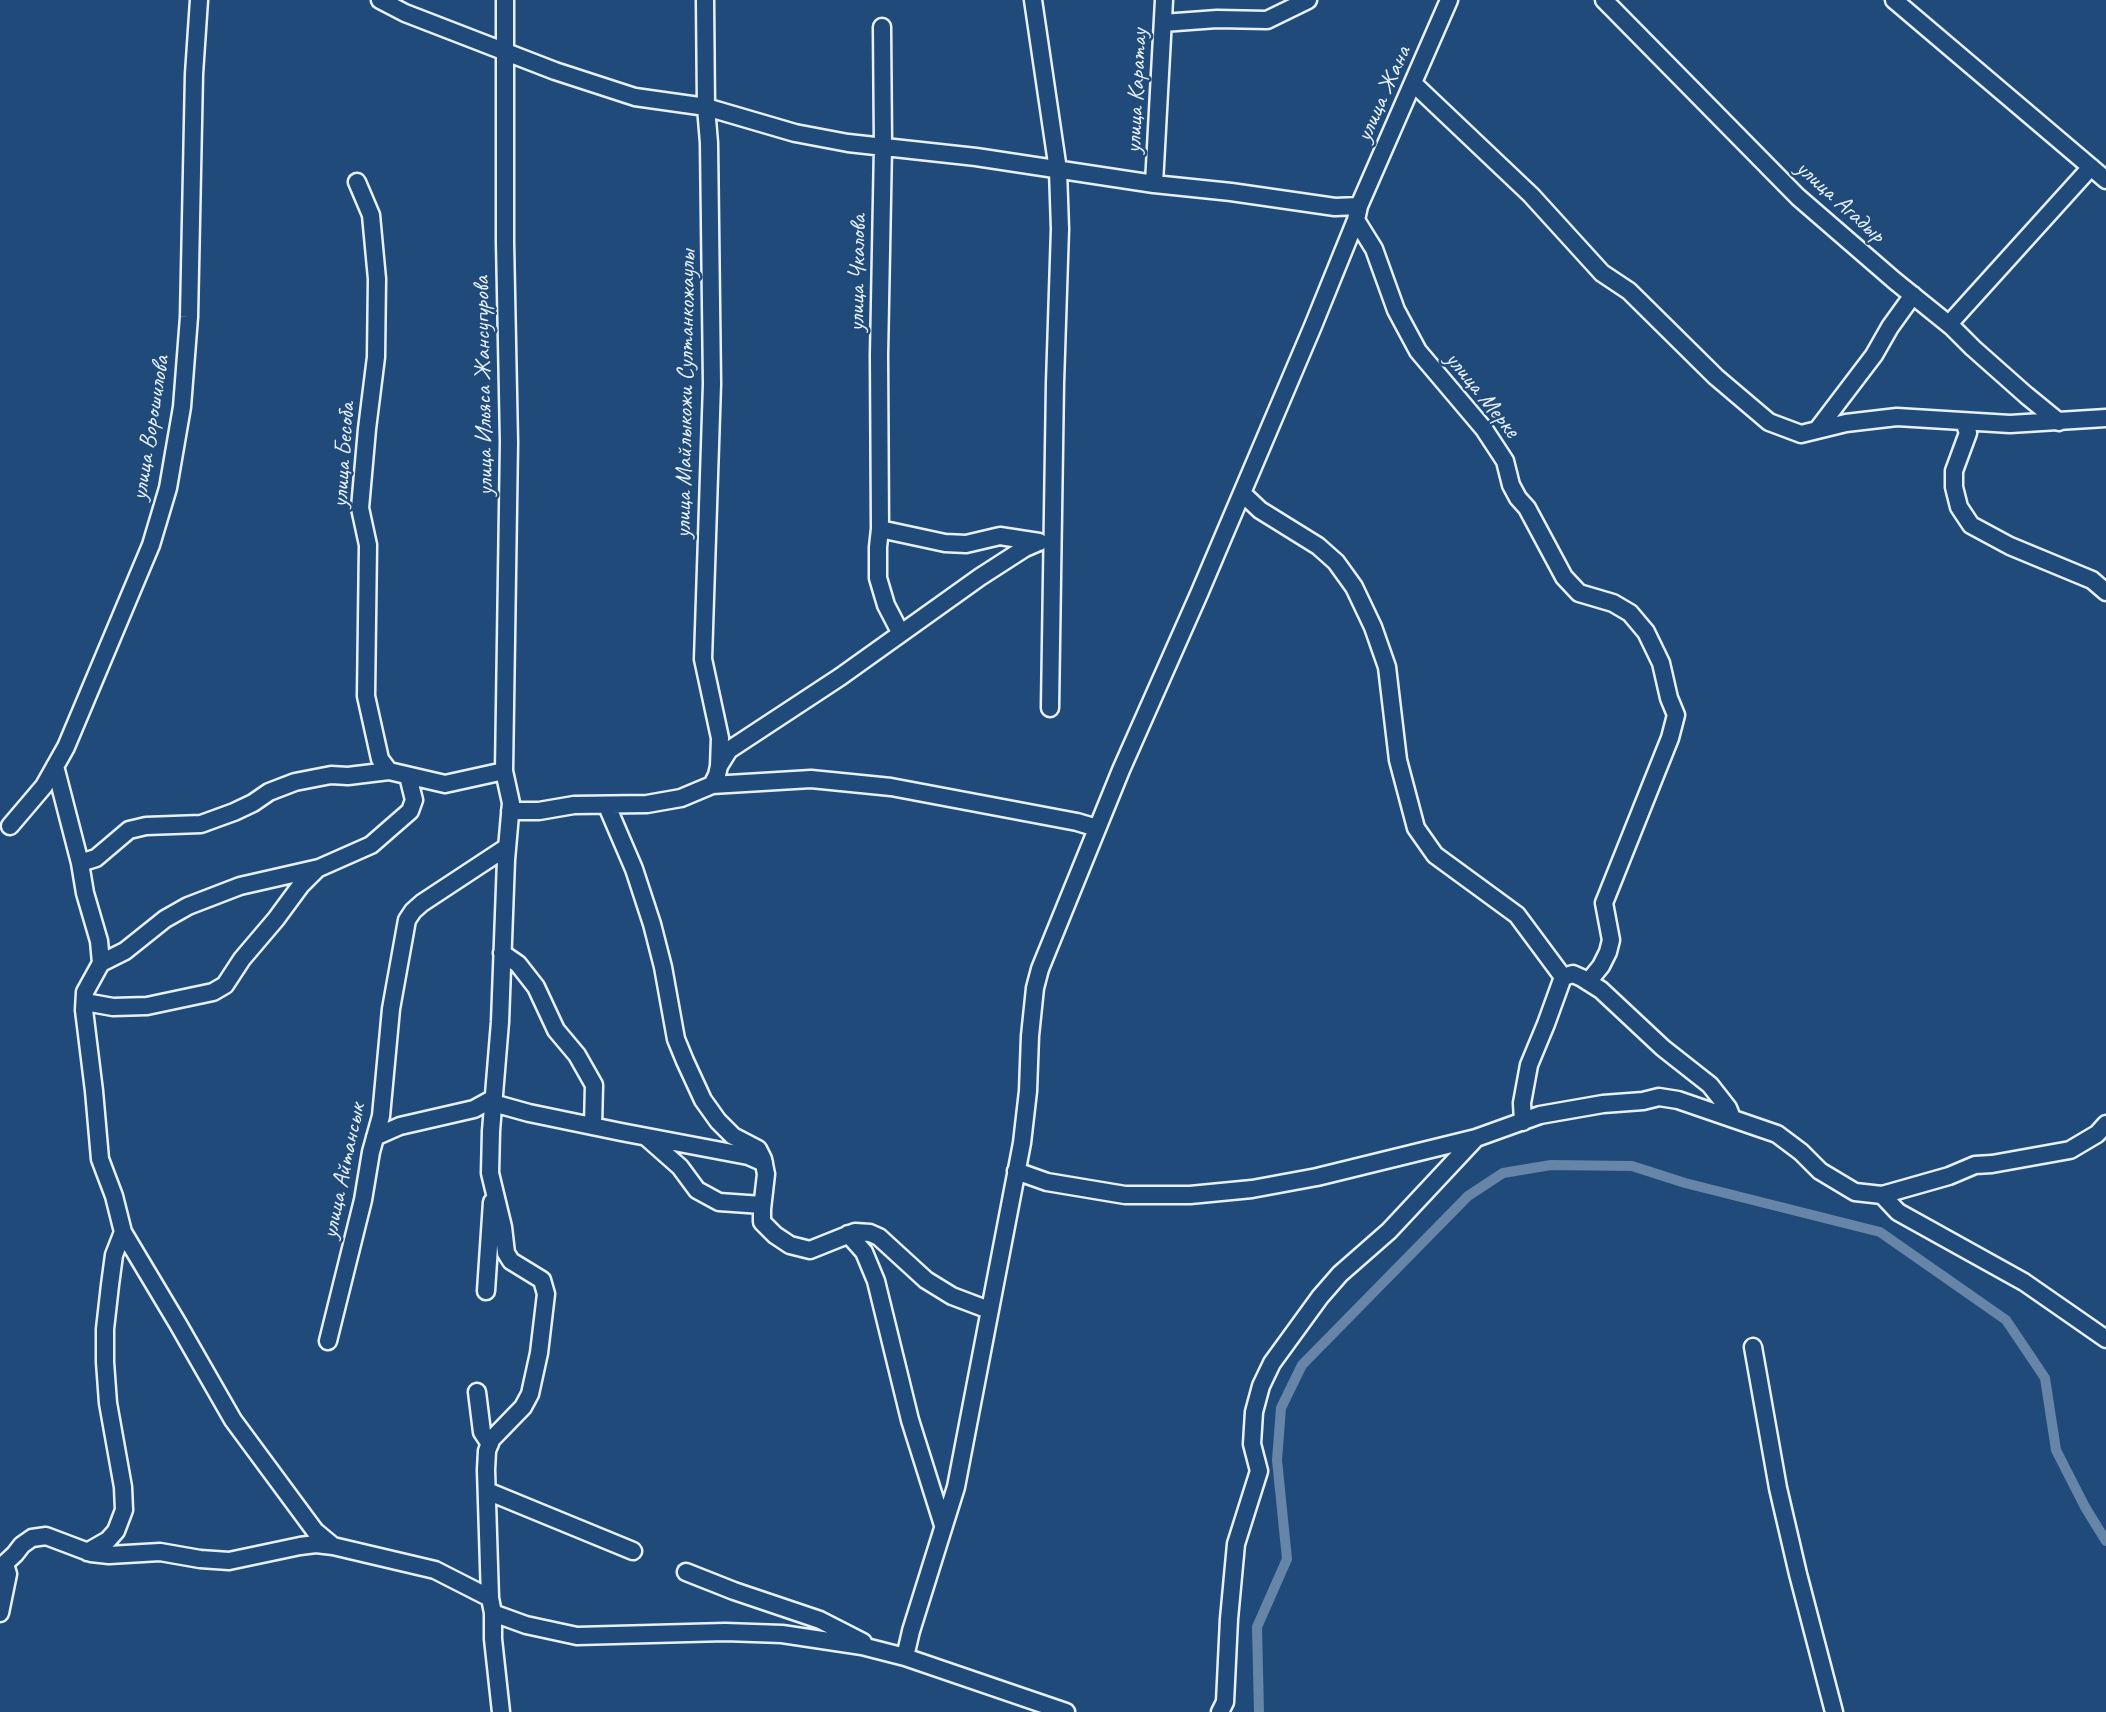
<!DOCTYPE html>
<html>
<head>
<meta charset="utf-8">
<style>
  body { margin:0 }
  canvas { display:block; background:#1f4a7a }
</style>
</head>
<body>
<canvas width="2106" height="1712"></canvas>
<script>
const ctx = document.querySelector('canvas').getContext('2d');
ctx.lineJoin = 'round';
const poly = rows => new Path2D(rows.map(r => 'M' + r).join(''));
function trace(path, color, width, dash) { ctx.strokeStyle = color; ctx.lineWidth = width; ctx.lineCap = dash ? 'butt' : 'round'; ctx.setLineDash(dash || []); ctx.stroke(path); }
function drawText(font, color, halo, rows, align = 'center') {
  ctx.font = font + ' Caveat,sans-serif'; ctx.lineWidth = 5; ctx.setLineDash([]); ctx.textBaseline = 'middle'; ctx.strokeStyle = halo; ctx.fillStyle = color; for (const [text, x, y, turn = 0] of rows) {
    ctx.save(); ctx.translate(x, y); ctx.rotate((+turn || 0) * Math.PI / 180); ctx.textAlign = isNaN(turn) ? turn : align; if (halo) ctx.strokeText(text, 0, 0); ctx.fillText(text, 0, 0); ctx.restore();
  }
}
trace(poly([
  [1259,1712,1257,1627,1287,1559,1277,1460,1281,1408,1302,1365,1468,1196,1503,1173,1551,1165,1632,1166,1685,1183,1880,1232,2006,1320,2045,1378,2056,1450,2085,1507,2106,1541]
]), '#6685a7', 10);
const minor = poly([
  [380,0,405,13,555,71,635,97,706,107,795,133,848,143,976,157,1154,184,1231,192,1335,207,1359,206],
  [505,0,505,242,509,442,504,771,511,803,506,860,500,1022,491,1131,490,1173,503,1227,506,1253,511,1261,542,1280,546,1294,539,1353,530,1394,523,1407,491,1440,487,1451,486,1470,490,1598,493,1613,526,1625,577,1636,725,1632,782,1634,862,1646,905,1657,1066,1712],
  [705,0,706,107,709,143,712,384,703,659,720,738,719,766,717,775,712,785],
  [1033,0,1058,170,1060,229,1055,383,1050,708],
  [1604,0,1798,197,1895,281,1952,327,1973,348,2026,395,2059,422],
  [1894,0,2106,180],
  [1163,23,1217,19,1267,20,1308,0],
  [882,27,883,146,879,355,880,529,945,543,966,544,1000,536,1039,542],
  [1414,84,1531,195,1602,273,1629,291,1716,377,1769,422,1801,434,1846,423,1897,417,2010,424,2106,418],
  [357,182,371,215,377,279,376,357,367,429,360,508,368,545,366,696,380,759,389,771],
  [1154,184,1164,0],
  [1356,220,1374,249,1396,310,1418,351,1484,429,1505,461,1511,485,1518,498,1527,508,1564,577,1579,593,1613,603,1630,613,1646,632,1661,663,1669,698,1676,715,1670,738,1604,903,1611,940,1608,952,1601,966,1588,982],
  [1949,324,2091,167],
  [1964,422,1968,433,1954,471,1954,487,1959,507,1971,525,2010,546,2092,580,2106,592],
  [1817,430,1874,355,1890,327,1913,295],
  [1242,493,1260,510,1318,546,1336,562,1354,587,1373,627,1387,667,1398,760,1416,828,1435,855,1517,915,1563,977],
  [880,529,878,547,878,578,886,605,900,632],
  [55,766,80,863,85,893,99,941,101,963,85,992,84,1010,94,1091,100,1159,114,1196,123,1232,178,1324,233,1420,315,1531,333,1546],
  [719,766,729,750,840,677,980,577,1025,548,1039,542],
  [607,806,634,869,652,924,663,967,676,1039,685,1061,703,1100,718,1121,733,1136,758,1149,763,1159,766,1174,762,1209,762,1222,775,1235,790,1245,810,1250,855,1232,870,1233,879,1237,926,1280,952,1296,989,1310],
  [510,811,539,811,574,805,647,804,681,798,712,785,811,779,891,787,1077,822,1097,828],
  [10,826,44,786,66,747,151,545,168,488,182,407,189,317,194,74,199,0],
  [80,863,96,858,129,830,146,826,201,824,234,812,253,803,269,792,295,782,331,775,348,776,389,771,445,784,504,771],
  [502,953,518,964,536,987,556,1030,577,1055,594,1085,593,1126],
  [101,963,125,951,165,919,188,906,240,886,319,868,371,845,410,811,414,800,408,776],
  [1563,977,1573,974,1582,978,1601,990,1663,1048,1710,1085,1728,1108,1732,1118],
  [85,1002,113,1007,147,1006,213,992,225,985,242,959,276,919,301,885,317,869],
  [493,1103,529,1113,621,1132,748,1156,764,1163],
  [1523,1122,1522,1103,1529,1065,1546,1024,1563,977],
  [375,1137,400,1126,474,1109,494,1098],
  [646,1137,680,1167,697,1190,719,1202,762,1205],
  [1016,1171,1047,1182,1125,1195,1190,1195,1252,1189,1317,1177,1476,1138,1540,1115,1603,1104,1643,1101,1659,1097,1678,1100,1777,1134,1801,1152,1820,1171,1855,1192,1882,1195,1898,1212,2024,1282,2106,1339],
  [1882,1195,1949,1176,1975,1165,1992,1164,2070,1150,2097,1134,2106,1124],
  [848,1234,864,1252,876,1281,910,1420,943,1525],
  [486,1291,492,1202],
  [328,1341,363,1200,371,1152,381,1116,391,1009,407,920,413,911,422,903,507,847],
  [1753,1347,1778,1488,1798,1574,1834,1712],
  [477,1392,482,1432,490,1444],
  [487,1491,633,1551],
  [87,1552,108,1540,116,1531,124,1510,123,1487,108,1403,105,1362,105,1329,110,1285,114,1255,123,1232],
  [0,1568,15,1554,22,1545,32,1538,46,1536,91,1553,109,1555,160,1552,200,1559,229,1561,300,1546,316,1544,333,1546,435,1570,490,1598],
  [686,1572,734,1591,820,1620,863,1642],
  [0,1613,8,1574,5,1564],
  [493,1613,493,1639,501,1712],
  [905,1657,911,1631,956,1487,1022,1143,1028,1091,1030,1036,1035,988,1040,969,1121,770,1199,594,1313,326,1356,220,1359,206,1449,0],
  [1220,1712,1225,1702,1229,1619,1236,1544,1259,1471,1252,1444,1254,1412,1261,1386,1272,1363,1320,1297,1340,1274,1389,1231,1476,1138]
]);
trace(minor, '#e8f1f8', 21);
trace(minor, '#1f4a7a', 16);
drawText('24px', '#e8f1f8', '#1f4a7a', [
  ["улица Каратау",1137,91,-87],
  ["улица Жана",1384,94,-66],
  ["улица Агадыр",1840,202,42],
  ["улица Чкалова",858,273,-89],
  ["улица Ильяса Жансугурова",484,386,-91],
  ["улица Майлыкожи Султанкожаулы",686,394,-89],
  ["улица Мерке",1482,395,51],
  ["улица Ворошилова",151,428,-81],
  ["улица Бесоба",344,455,-86],
  ["улица Айтансык",344,1171,-78]
]);
</script>
</body>
</html>
